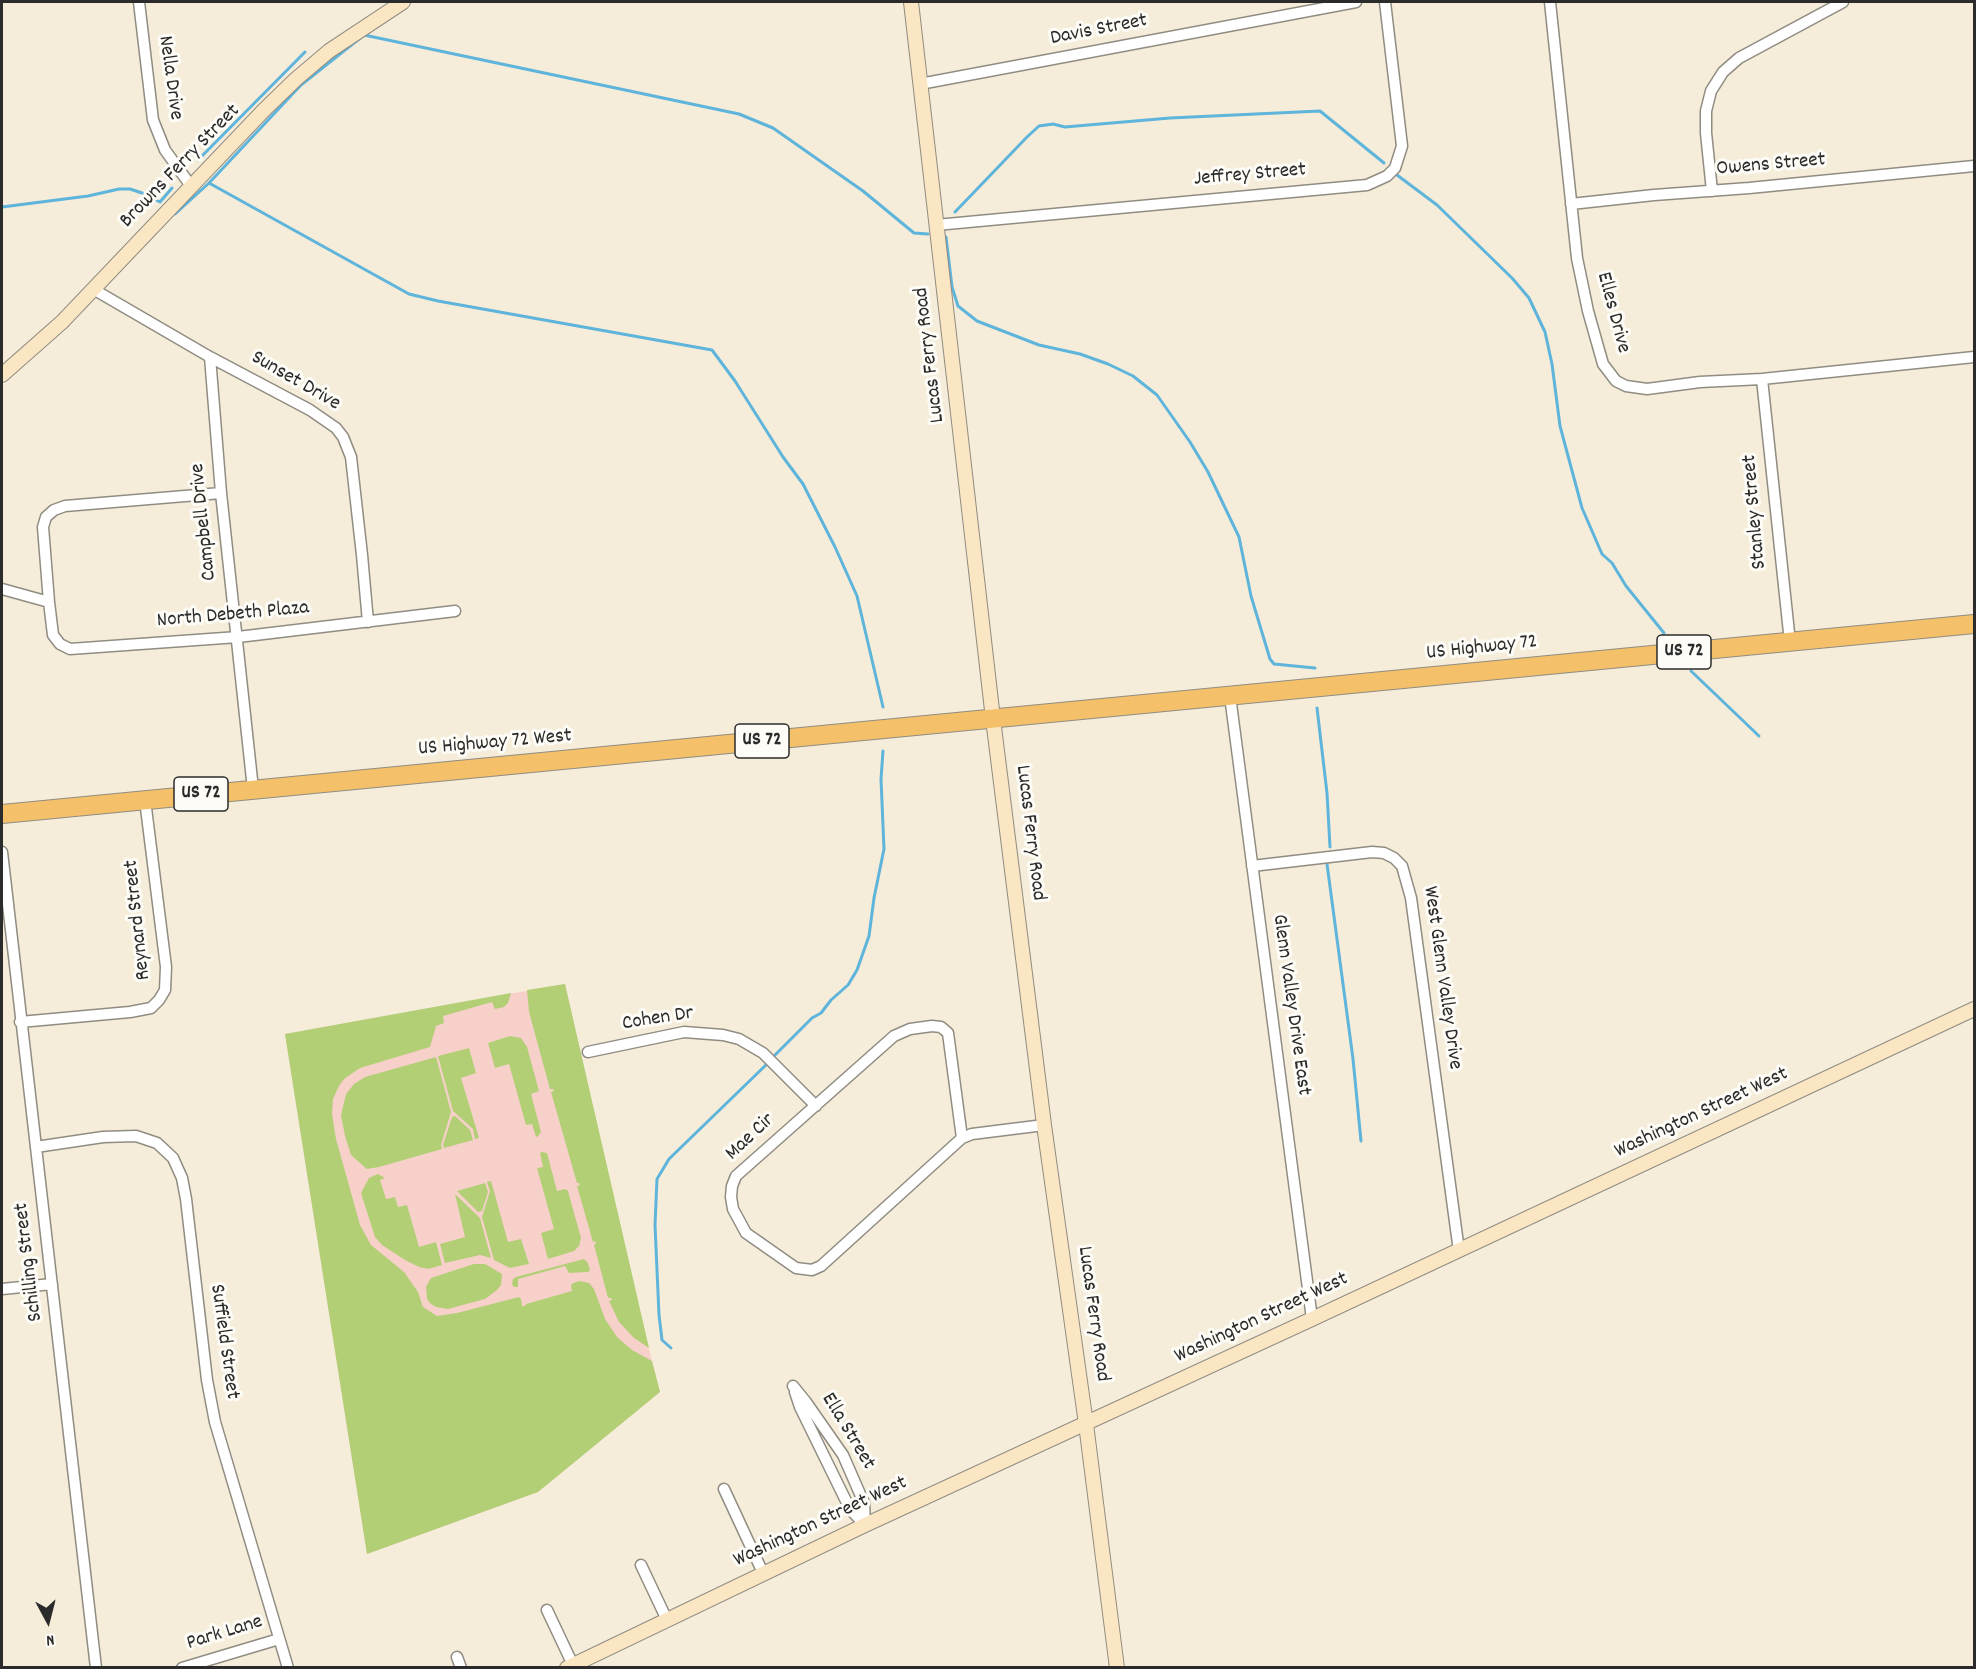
<!DOCTYPE html>
<html>
<head>
<meta charset="utf-8">
<style>
  body { margin:0 }
  #map { position:relative; width:1976px; height:1669px; overflow:hidden; background:#f5edda; font-family:Dekko,sans-serif }
  canvas { display:block }
  .frame { position:absolute; inset:0; border:3px solid #2b2b2b; pointer-events:none }
  .north { position:absolute; left:18px; top:1591px; width:60px; height:60px; -webkit-text-stroke:4px #fdfcf7; paint-order:stroke; rotate:173deg; font-size:16px; font-weight:700; line-height:24px; text-align:center; color:#2b2b2b }
  .north::after { content:''; display:block; margin:auto; width:21px; height:27px; background:#2b2b2b; clip-path:polygon(50% 0,100% 100%,50% 72%,0 100%) }
</style>
</head>
<body>
<div id="map">
<canvas width="1976" height="1669"></canvas>
<div class="frame"></div>
<div class="north">N</div>
</div>
<script>
const ctx = document.querySelector('canvas').getContext('2d');
ctx.lineJoin = 'round';
function paint(path, color) { ctx.fillStyle = color; ctx.fill(path, 'evenodd'); }
const poly = rows => new Path2D(rows.map(r => 'M' + r).join(''));
function trace(path, color, width, dash) { ctx.strokeStyle = color; ctx.lineWidth = width; ctx.lineCap = dash ? 'butt' : 'round'; ctx.setLineDash(dash || []); ctx.stroke(path); }
function drawText(font, color, halo, rows, align = 'center') {
  ctx.font = font + ' Dekko,sans-serif'; ctx.lineWidth = 6; ctx.setLineDash([]); ctx.textBaseline = 'middle'; ctx.strokeStyle = halo; ctx.fillStyle = color; for (const [text, x, y, turn = 0] of rows) {
    ctx.save(); ctx.translate(x, y); ctx.rotate((+turn || 0) * Math.PI / 180); ctx.textAlign = isNaN(turn) ? turn : align; if (halo) ctx.strokeText(text, 0, 0); ctx.fillText(text, 0, 0); ctx.restore();
  }
}
paint(poly([
  [565,984,634,1290,660,1392,538,1492,367,1554,285,1034]
]), '#f7d0ca');
paint(poly([
  [565,984,649,1348,634,1338,619,1322,609,1301,612,1300,611,1298,608,1298,594,1245,596,1243,595,1241,593,1242,577,1186,580,1185,579,1183,577,1183,551,1092,554,1091,553,1089,550,1089,529,1012,527,990],
  [511,993,508,1003,504,1007,495,1009,492,1002,443,1016,444,1023,436,1026,430,1047,360,1068,344,1079,339,1086,333,1099,332,1114,336,1139,360,1225,371,1245,404,1272,418,1292,423,1307,437,1316,457,1313,519,1297,521,1299,522,1306,525,1306,526,1304,572,1291,571,1285,573,1283,580,1281,589,1283,594,1289,605,1319,617,1337,632,1350,652,1361,660,1392,538,1492,367,1554,285,1034],
  [510,1036,521,1038,527,1047,539,1091,531,1094,541,1132,538,1136,536,1137,532,1124,526,1125,509,1064,495,1068,488,1043],
  [469,1048,476,1073,461,1078,479,1138,475,1139,473,1129,453,1111,438,1056],
  [436,1057,451,1112,441,1145,442,1149,379,1167,367,1169,351,1155,345,1136,341,1115,346,1094,354,1084,365,1077],
  [455,1116,470,1130,473,1140,444,1148,443,1145,452,1117],
  [542,1152,547,1153,557,1191,565,1189,568,1191,581,1238,579,1246,574,1251,548,1259,541,1233,554,1229,537,1168,543,1167,540,1153],
  [378,1174,385,1178,380,1180,386,1199,395,1197,398,1207,407,1205,419,1247,436,1242,442,1265,428,1269,419,1267,405,1260,382,1245,375,1237,361,1193,369,1178],
  [491,1181,508,1242,521,1239,529,1264,510,1268,494,1260,482,1217,490,1191,487,1182],
  [485,1183,488,1192,482,1211,478,1212,457,1191],
  [455,1194,480,1218,491,1258,480,1255,445,1263,440,1244,465,1237],
  [584,1259,588,1263,590,1270,588,1272,569,1273,565,1266,518,1279,518,1287,514,1287,512,1284,513,1279,516,1277],
  [474,1264,485,1264,502,1274,501,1285,497,1290,485,1299,448,1309,436,1307,431,1304,427,1299,426,1287,431,1278]
]), '#b2cf76');
trace(poly([
  [198,160,305,52],
  [1397,175,1437,205,1512,278,1529,298,1545,332,1552,364,1560,426,1582,508,1602,554,1612,563,1626,586,1664,633],
  [209,183,301,85,364,35,739,114,773,128,863,191,914,233,928,234],
  [2,207,88,196,119,189,130,189,145,194,160,202,172,188],
  [955,212,1027,137,1039,126,1053,124,1065,127,1170,118,1320,111,1384,163],
  [175,214,209,183,409,294,438,301,712,350,735,381,783,457,803,484,835,547,857,596,883,707],
  [946,237,952,287,958,306,977,321,1039,345,1080,354,1108,364,1133,376,1157,395,1190,442,1208,472,1239,537,1251,596,1270,659,1274,664,1315,668],
  [1691,671,1759,736],
  [1317,708,1327,793,1330,847],
  [1327,864,1353,1059,1361,1141],
  [772,1058,812,1018,821,1013,831,1000,848,985,857,970,869,936,874,898,884,849,881,779,883,751],
  [671,1348,662,1340,659,1315,655,1225,657,1179,669,1159,768,1063]
]), '#5eb4db', 3);
const street = poly([
  [139,2,153,120,165,150,191,186],
  [1550,2,1577,258,1588,311,1603,364,1616,381,1626,386,1647,389,1700,382,1762,379,1974,357],
  [920,84,1356,2],
  [1712,191,1706,133,1706,111,1711,91,1723,72,1739,58,1843,2],
  [1571,204,1654,195,1749,188,1974,166],
  [936,225,1367,185,1387,176,1395,168,1402,146,1385,2],
  [93,289,210,357,310,410,336,428,343,437,351,457,362,555,368,622],
  [210,357,221,493,253,789],
  [1762,379,1790,642],
  [221,493,65,506,54,510,46,517,43,527,49,602,53,635,60,644,70,649,238,637,455,611],
  [2,589,49,602],
  [1230,696,1312,1319],
  [2,852,96,1668],
  [1252,866,1372,852,1384,853,1394,858,1402,866,1411,898,1459,1251],
  [20,1022,130,1012,151,1008,159,1000,165,990,166,967,145,800],
  [588,1052,684,1032,723,1035,739,1039,763,1053,816,1106],
  [962,1138,948,1033,941,1027,932,1026,910,1029,894,1036,736,1176,732,1186,731,1197,733,1209,746,1233,796,1268,812,1270,821,1266,962,1138,972,1134,1044,1125],
  [36,1147,103,1137,136,1136,157,1143,173,1158,182,1178,186,1199,207,1380,215,1422,288,1668],
  [2,1289,52,1284],
  [793,1386,806,1402,843,1455,864,1503,865,1525],
  [795,1392,800,1407,850,1509,865,1525],
  [724,1489,763,1573],
  [641,1565,667,1620],
  [547,1610,573,1665],
  [457,1657,461,1668],
  [182,1668,279,1639]
]);
const secondary = poly([
  [911,2,993,719,1044,1125,1086,1424,1117,1668],
  [2,375,62,322,264,110,296,79,329,51,403,2],
  [567,1668,865,1525,1312,1319,1974,1009]
]);
const highway = poly([
  [2,814,1974,624]
]);
trace(street, '#908c82', 13);
trace(secondary, '#908c82', 16);
trace(highway, '#908c82', 20);
trace(street, '#fff', 10);
trace(secondary, '#fbe6c3', 14);
trace(highway, '#f4c16a', 18);
for (const [x, y, w] of [
  [1684,652,54],
  [762,741,54],
  [201,794,54]
]) { const box = new Path2D(); box.roundRect(x - w / 2, y - 17, w, 34, 4.5); ctx.fillStyle = '#fdfcf7'; ctx.fill(box); trace(box, '#2b2b2b', 1.5); }
drawText('bold 20px', '#2b2b2b', null, [
  ["US 72",1684,652],
  ["US 72",762,741],
  ["US 72",201,794]
]);
drawText('21px', '#2b2b2b', '#fdfcf7', [
  ["Davis Street",1099,31,-11],
  ["Nella Drive",169,78,82],
  ["Owens Street",1771,166,-5],
  ["Browns Ferry Street",181,167,-46],
  ["Jeffrey Street",1250,176,-5],
  ["Elles Drive",1612,313,75],
  ["Lucas Ferry Road",931,355,-97],
  ["Sunset Drive",295,382,30],
  ["Stanley Street",1756,512,-95],
  ["Campbell Drive",205,522,-96],
  ["North Debeth Plaza",233,616,-5],
  ["US Highway 72",1482,649,-6],
  ["US Highway 72 West",495,744,-5],
  ["Lucas Ferry Road",1029,833,83],
  ["Reynard Street",139,920,-96],
  ["West Glenn Valley Drive",1441,978,82],
  ["Glenn Valley Drive East",1290,1005,82],
  ["Cohen Dr",658,1020,-9],
  ["Washington Street West",1702,1114,-25],
  ["Mae Cir",751,1138,-43],
  ["Schilling Street",30,1262,-97],
  ["Lucas Ferry Road",1092,1314,82],
  ["Washington Street West",1262,1319,-25],
  ["Suffield Street",223,1342,82],
  ["Ella Street",847,1432,59],
  ["Washington Street West",821,1523,-25],
  ["Park Lane",225,1634,-17]
]);
</script>
</body>
</html>
